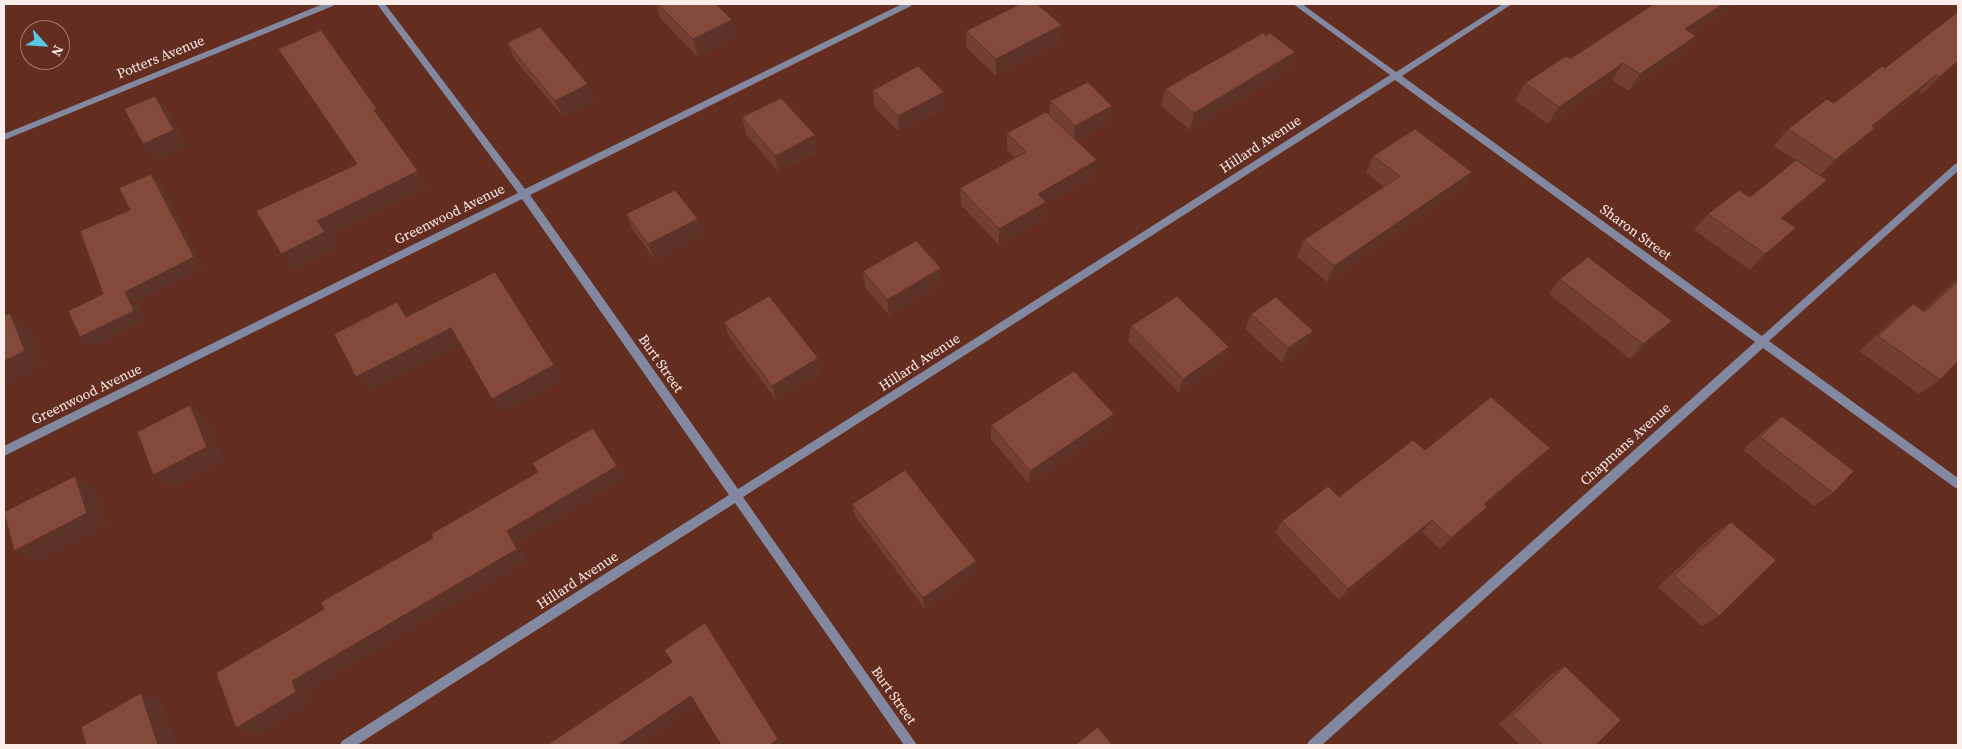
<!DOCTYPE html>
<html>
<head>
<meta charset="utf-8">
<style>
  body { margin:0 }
  #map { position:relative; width:1962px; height:749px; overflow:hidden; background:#632d1f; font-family:"Source Serif 4",serif }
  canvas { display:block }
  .frame { position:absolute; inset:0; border:5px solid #fbede9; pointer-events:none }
  .north { position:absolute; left:20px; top:20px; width:50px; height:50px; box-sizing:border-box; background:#632d1f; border:1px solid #a07a70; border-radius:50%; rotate:116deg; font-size:14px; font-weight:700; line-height:20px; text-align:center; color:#fbede9 }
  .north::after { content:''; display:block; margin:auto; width:18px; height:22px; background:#58c9e3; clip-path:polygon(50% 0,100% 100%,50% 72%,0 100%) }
</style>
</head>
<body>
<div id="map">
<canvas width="1962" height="749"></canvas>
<div class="frame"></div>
<div class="north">N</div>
</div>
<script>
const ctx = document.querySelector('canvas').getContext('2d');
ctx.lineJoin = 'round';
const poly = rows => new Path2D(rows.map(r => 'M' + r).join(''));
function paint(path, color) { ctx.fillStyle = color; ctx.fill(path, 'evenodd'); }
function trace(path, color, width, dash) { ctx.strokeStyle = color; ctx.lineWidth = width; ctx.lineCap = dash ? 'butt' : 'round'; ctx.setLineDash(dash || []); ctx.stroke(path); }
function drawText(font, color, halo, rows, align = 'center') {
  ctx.font = font + ' "Source Serif 4",serif'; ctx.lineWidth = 4; ctx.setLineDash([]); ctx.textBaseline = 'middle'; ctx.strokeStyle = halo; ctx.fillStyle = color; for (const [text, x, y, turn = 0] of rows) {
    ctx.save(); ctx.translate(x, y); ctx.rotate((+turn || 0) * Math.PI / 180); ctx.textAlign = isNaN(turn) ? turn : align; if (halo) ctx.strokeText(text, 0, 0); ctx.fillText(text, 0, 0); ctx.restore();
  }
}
paint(poly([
  [323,4,334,4,333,6,4,140,4,134,323,4],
  [377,4,385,4,525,189,902,4,912,4,911,6,530,195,738,489,1390,75,1293,4,1302,4,1396,72,1503,4,1512,4,1402,76,1762,336,1955,164,1958,163,1958,171,1769,341,1958,478,1958,489,1954,487,1763,348,1322,745,1307,745,1309,741,1755,342,1395,80,743,497,917,745,904,745,735,503,357,745,340,745,342,741,729,495,522,199,4,456,4,446,518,193,377,4]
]), '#8388a1');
paint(poly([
  [656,4,716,4,736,37,698,57,660,18],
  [1652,4,1735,4,1692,34,1683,53,1629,91,1612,80,1548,124,1515,100,1525,83,1570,59,1650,6],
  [1958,12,1958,63,1922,94,1919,92,1874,128,1858,145,1820,175,1827,180,1811,196,1783,219,1780,244,1750,270,1694,230,1708,214,1750,197,1796,160,1773,146,1788,129,1834,103,1885,68],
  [966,31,1060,42,996,76,966,48],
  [1266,36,1295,52,1290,69,1190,130,1161,106,1165,89],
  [507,43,588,84,595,101,563,117,515,60],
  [873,90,944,109,899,132,874,107],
  [1050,101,1110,122,1076,141,1095,176,1046,204,1045,218,999,245,961,205,960,188,1015,158,1007,150,1007,133,1049,116],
  [742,117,818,152,778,172,746,134],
  [1373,156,1462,188,1327,282,1297,256,1304,240,1384,187,1366,172],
  [626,214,698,219,703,235,655,260,633,230],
  [863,271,941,284,889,315,865,287],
  [1958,278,1958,361,1940,380,1919,394,1859,351,1894,319,1913,304,1923,311],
  [1560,279,1658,336,1630,359,1549,294],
  [1251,314,1306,345,1282,363,1245,329],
  [724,322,821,373,776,400,729,337],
  [1131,326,1229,347,1224,361,1179,393,1128,341],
  [1782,416,1833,493,1814,506,1743,450,1765,430],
  [991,425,1112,427,1029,484,991,439],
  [1550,448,1538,461,1485,506,1487,507,1475,519,1440,549,1422,532,1339,600,1275,533,1282,521,1339,497,1425,450],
  [852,504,976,573,925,609,855,516],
  [1731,522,1719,616,1702,626,1658,587,1714,534],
  [1565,666,1596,745,1520,745,1499,724,1551,675]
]), '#723f31');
paint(poly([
  [1723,4,1735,4,1673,47,1685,29],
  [732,20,736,37,698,57,693,39],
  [1062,25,1060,42,996,76,996,59],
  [1696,36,1683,53,1629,91,1640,74],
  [1295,52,1290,69,1190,130,1194,113],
  [1958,61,1958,63,1922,94,1939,77],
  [1623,63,1612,80,1548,124,1559,107],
  [1936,75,1919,92,1855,143,1872,126],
  [588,84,595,101,563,117,555,101],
  [944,92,944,109,899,132,898,116],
  [155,96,170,112,188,146,158,160,143,144],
  [1112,106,1110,122,1073,142,1075,126],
  [377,109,388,126,385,127,374,110],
  [1875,128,1858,145,1820,176,1835,160],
  [815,135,818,152,778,172,775,156],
  [1097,160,1095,176,1046,204,1045,218,999,245,999,229,1038,194],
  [418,171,429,187,330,237,337,248,295,270,281,254,317,221],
  [1472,172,1462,188,1327,282,1334,266],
  [151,174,162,185,205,268,137,302,146,321,93,348,80,337,125,292],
  [1827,180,1811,196,1765,234,1781,218],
  [698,219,703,235,655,260,648,244],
  [1796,228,1780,244,1750,270,1765,254],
  [941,268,941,284,889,315,887,300],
  [397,302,409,317,406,317],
  [10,313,30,328,45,365,4,386,4,361],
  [1672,321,1658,336,1630,359,1643,344],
  [451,328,462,343,369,391,356,377],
  [1313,331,1306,345,1282,363,1288,348],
  [1229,347,1224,361,1179,393,1183,379],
  [818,358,821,373,776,400,772,386],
  [554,365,563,380,503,413,492,399],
  [190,405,207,419,224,460,172,488,153,475],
  [1114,414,1112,427,1029,484,1030,471],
  [1550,448,1538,461,1472,517,1484,504],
  [617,466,625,479,518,543,527,561,309,690,313,701,255,736,236,728,292,681,507,531],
  [75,476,95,489,108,526,37,562,14,551],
  [1487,507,1475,519,1440,549,1451,538],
  [1432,520,1422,532,1339,600,1348,589],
  [976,561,976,573,925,609,923,598],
  [705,623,782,745,770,745],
  [141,693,162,702,177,745,158,745],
  [691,696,699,704,639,745,618,745]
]), '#5d3328');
const building = poly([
  [658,4,716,4,732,20,693,39,658,4],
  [1020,4,1037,4,1062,25,996,59,966,31,1020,4],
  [1654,4,1723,4,1685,29,1696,36,1640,74,1623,63,1559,107,1525,83,1566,56,1570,59,1654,4],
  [1958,12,1958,61,1939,77,1936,75,1872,126,1875,128,1835,160,1788,129,1827,99,1834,103,1882,66,1885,68,1958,12],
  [540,27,588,84,555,101,507,43,540,27],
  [321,30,377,109,374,110,418,171,317,221,325,232,281,254,256,211,357,164,278,49,321,30],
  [1263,33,1266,36,1270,33,1295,52,1194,113,1165,89,1263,33],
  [918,66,944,92,898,116,873,90,918,66],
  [1088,82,1112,106,1075,126,1050,101,1088,82],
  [155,96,174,130,143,144,124,109,155,96],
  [781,98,815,135,775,156,742,117,781,98],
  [1046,112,1097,160,1038,194,1046,202,999,229,960,188,1026,152,1007,133,1046,112],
  [1415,129,1472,172,1334,266,1304,240,1400,176,1373,156,1415,129],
  [1796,160,1827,180,1781,218,1796,228,1765,254,1708,214,1739,190,1750,197,1796,160],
  [151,174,194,257,125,292,134,311,80,337,68,311,103,294,80,231,130,210,119,188,151,174],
  [675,190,698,219,648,244,626,214,675,190],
  [916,241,941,268,887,300,863,271,916,241],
  [1588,257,1672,321,1643,344,1560,279,1588,257],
  [495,272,554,365,492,399,451,328,356,377,334,334,397,302,406,317,495,272],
  [1958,281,1958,361,1940,380,1878,336,1913,304,1925,312,1958,281],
  [769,296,818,358,772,386,724,322,769,296],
  [1177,296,1229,347,1183,379,1131,326,1177,296],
  [1276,297,1313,331,1288,348,1251,314,1276,297],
  [10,313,25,351,4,361,4,316,10,313],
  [1074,371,1114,414,1030,471,991,425,1074,371],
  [1491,397,1550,448,1484,504,1487,507,1451,538,1432,520,1348,589,1282,521,1328,486,1339,497,1413,440,1425,450,1491,397],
  [190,405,207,447,153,475,137,432,190,405],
  [1782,416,1854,471,1833,493,1760,437,1782,416],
  [593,428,617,466,507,531,517,549,292,681,296,692,236,728,216,673,324,609,321,602,433,538,431,534,538,472,532,463,593,428],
  [905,470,976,561,923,598,852,504,905,470],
  [75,476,87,513,14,551,4,512,75,476],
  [1731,522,1776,560,1719,616,1674,576,1731,522],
  [705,623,778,739,770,745,721,745,691,696,618,745,547,745,672,662,664,650,705,623],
  [1565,666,1621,720,1596,745,1542,745,1513,715,1565,666],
  [141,693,158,745,86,745,81,727,141,693],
  [1098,727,1112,745,1075,745,1098,727]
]);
paint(building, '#854939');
trace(building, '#5d3328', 1);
drawText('14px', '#fbede9', '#632d1f', [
  ["Potters Avenue",161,58,-22],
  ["Hillard Avenue",1261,145,-33],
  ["Greenwood Avenue",450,215,-26],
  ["Sharon Street",1635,233,36],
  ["Hillard Avenue",920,363,-33],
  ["Burt Street",660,364,55],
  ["Greenwood Avenue",87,395,-26],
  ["Chapmans Avenue",1626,445,-42],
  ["Hillard Avenue",578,581,-33],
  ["Burt Street",893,696,55]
]);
</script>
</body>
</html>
